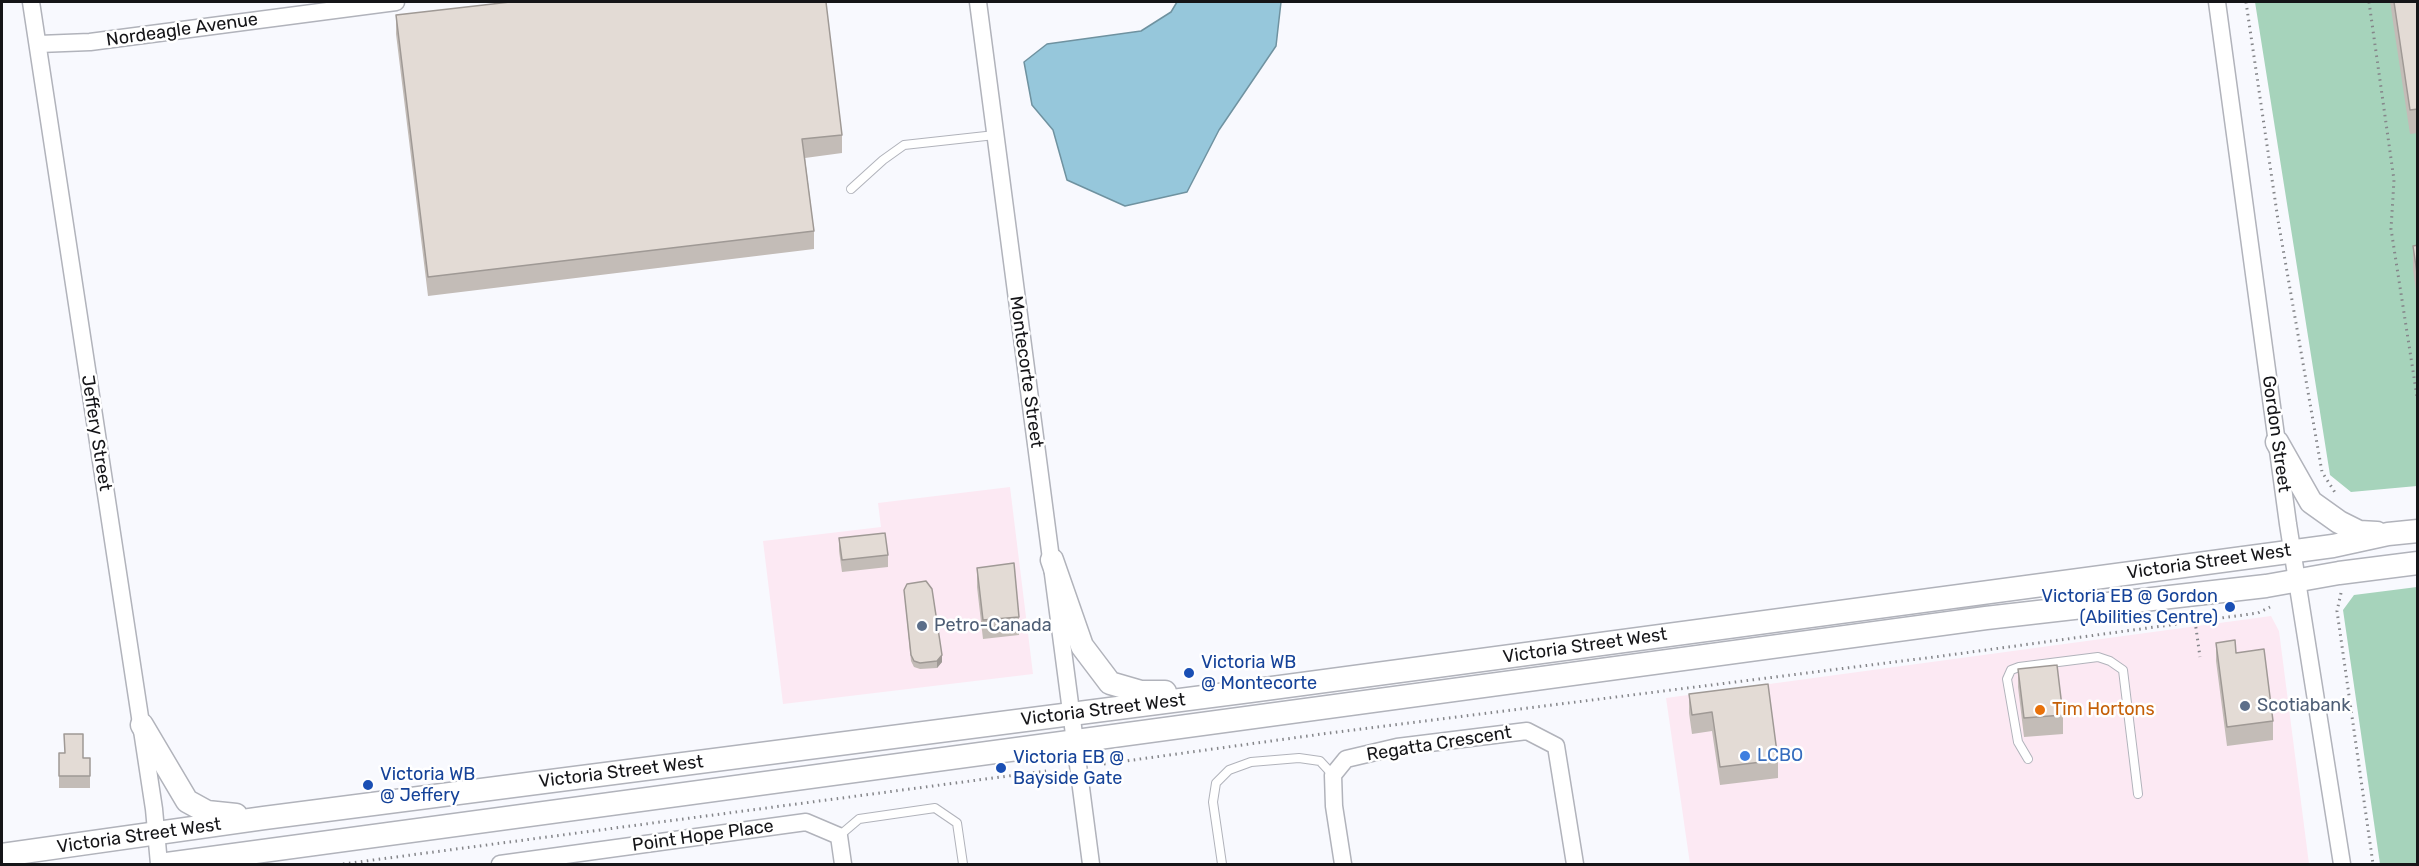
<!DOCTYPE html>
<html>
<head>
<meta charset="utf-8">
<style>
  body { margin:0 }
  #map { position:relative; width:2419px; height:866px; overflow:hidden; background:#f8f9fe; font-family:Rubik,sans-serif }
  canvas { display:block }
  .frame { position:absolute; inset:0; border:3px solid #151518; pointer-events:none }
</style>
</head>
<body>
<div id="map">
<canvas width="2419" height="866"></canvas>
<div class="frame"></div>
</div>
<script>
const ctx = document.querySelector('canvas').getContext('2d');
ctx.lineJoin = 'round';
function paint(path, color) { ctx.fillStyle = color; ctx.fill(path, 'evenodd'); }
const poly = rows => new Path2D(rows.map(r => 'M' + r).join(''));
function trace(path, color, width, dash) { ctx.strokeStyle = color; ctx.lineWidth = width; ctx.lineCap = dash ? 'butt' : 'round'; ctx.setLineDash(dash || []); ctx.stroke(path); }
function drawText(font, color, halo, rows, align = 'center') {
  ctx.font = font + ' Rubik,sans-serif'; ctx.lineWidth = 5; ctx.setLineDash([]); ctx.textBaseline = 'middle'; ctx.strokeStyle = halo; ctx.fillStyle = color; for (const [text, x, y, turn = 0] of rows) {
    ctx.save(); ctx.translate(x, y); ctx.rotate((+turn || 0) * Math.PI / 180); ctx.textAlign = isNaN(turn) ? turn : align; if (halo) ctx.strokeText(text, 0, 0); ctx.fillText(text, 0, 0); ctx.restore();
  }
}
paint(poly([
  [1010,487,1033,674,783,704,763,541,881,527,878,503],
  [2271,616,2279,631,2309,864,1690,864,1666,698]
]), '#fce9f3');
paint(poly([
  [2255,2,2417,2,2417,486,2351,492,2330,475],
  [2417,587,2417,864,2380,864,2343,610,2354,595]
]), '#a6d3bb');
const water = poly([
  [1177,2,1281,2,1276,46,1219,130,1187,192,1125,206,1067,180,1053,130,1032,105,1024,62,1047,44,1141,31,1171,12,1177,2]
]);
paint(water, '#96c7db');
trace(water, '#6f92a0', 1.5);
const service = poly([
  [851,189,883,160,904,145,995,135],
  [2028,759,2018,742,2007,679,2011,670,2019,667,2098,657,2110,661,2123,670,2138,794],
  [839,836,859,819,935,808,957,823,963,864],
  [1222,864,1213,802,1216,783,1229,770,1251,762,1299,758,1320,761,1333,775]
]);
const minor = poly([
  [31,2,154,809,159,864],
  [978,2,1091,864],
  [2217,2,2288,524,2342,864],
  [39,44,90,42,396,2],
  [500,864,806,822,839,836,843,864],
  [1343,864,1334,806,1333,775,1346,759,1397,747,1527,731,1556,746,1575,864]
]);
const secondary = poly([
  [2277,442,2311,502,2339,522,2359,532,2377,533],
  [1052,560,1082,646,1110,683,1141,692,1165,692],
  [142,725,187,801,207,812,236,815],
  [2,855,264,818,1250,691,2333,546,2388,534,2418,531],
  [167,864,1986,618,2266,586,2339,573,2418,563]
]);
trace(service, '#b1b3bb', 10);
trace(minor, '#b1b3bb', 19);
trace(secondary, '#b1b3bb', 25);
trace(poly([
  [2246,2,2278,220,2322,472,2336,494],
  [2369,2,2394,180,2391,229,2418,403],
  [2341,593,2337,611,2373,864],
  [2195,621,2200,657],
  [1104,764,1322,734,1942,656,2258,613,2270,607],
  [343,864,1046,771]
]), '#85868a', 3, [1.5, 4.5]);
trace(service, '#fff', 8);
trace(minor, '#fff', 16);
trace(secondary, '#fff', 22);
paint(poly([
  [2390,2,2418,2,2418,133,2410,134],
  [396,15,842,135,842,153,805,158,814,231,814,249,428,296,396,34],
  [2418,245,2418,304,2413,270,2413,246],
  [839,538,888,555,888,567,842,572,839,551],
  [977,568,1019,617,1019,635,983,639,977,587],
  [904,590,942,662,937,668,920,669,914,667,911,661],
  [2216,643,2236,653,2273,721,2273,740,2227,746,2216,661],
  [2018,669,2063,715,2063,734,2024,737,2018,687],
  [1689,694,1778,760,1778,778,1720,785,1712,731,1692,734,1689,713],
  [59,753,83,758,90,758,90,788,59,788]
]), '#c3bcb7');
paint(poly([
  [942,655,942,662,937,668,937,661]
]), '#9f9995');
const building = poly([
  [510,2,826,2,842,135,802,139,814,231,428,277,396,15,510,2],
  [2394,2,2418,2,2418,109,2410,110,2394,2],
  [2418,245,2418,280,2413,246,2418,245],
  [885,533,888,555,842,560,839,538,885,533],
  [1014,563,1019,617,983,620,977,568,1014,563],
  [926,581,932,589,942,655,937,661,920,663,914,661,911,655,904,590,907,584,926,581],
  [2235,640,2236,653,2264,649,2273,721,2227,727,2216,643,2235,640],
  [2057,665,2063,715,2024,718,2018,669,2057,665],
  [1768,684,1778,760,1720,767,1712,712,1692,715,1689,694,1768,684],
  [64,734,83,734,83,758,90,758,90,776,59,776,59,753,65,753,64,734]
]);
paint(building, '#e3dbd5');
trace(building, '#9f9995', 1.5);
for (const [x, y, r, color] of [
  [2230,607,6,"#1a4fb4"],
  [922,626,6,"#5c6f8a"],
  [1189,673,6,"#1a4fb4"],
  [2245,706,6,"#5c6f8a"],
  [2040,710,6,"#e8710a"],
  [1745,756,6,"#3f7fe0"],
  [1001,768,6,"#1a4fb4"],
  [368,785,6,"#1a4fb4"]
]) { const dot = new Path2D(); dot.arc(x, y, r, 0, 2 * Math.PI); ctx.fillStyle = color; ctx.fill(dot); trace(dot, '#fff', 2); }
drawText('18px', '#151518', '#fff', [
  ["Nordeagle Avenue",182,30,-8],
  ["Montecorte Street",1026,372,82],
  ["Jeffery Street",96,433,81],
  ["Gordon Street",2276,434,82],
  ["Victoria Street West",2209,562,-8],
  ["Victoria Street West",1585,646,-8],
  ["Victoria Street West",1103,710,-7],
  ["Regatta Crescent",1439,744,-9],
  ["Victoria Street West",621,772,-7],
  ["Victoria Street West",139,836,-8],
  ["Point Hope Place",703,836,-8]
]);
drawText('18px', '#164399', '#fff', [
  ["Victoria EB @ Gordon",2218,597,"right"],
  ["(Abilities Centre)",2218,618,"right"],
  ["Victoria WB",1201,663],
  ["@ Montecorte",1201,684],
  ["Victoria EB @",1013,758],
  ["Bayside Gate",1013,779],
  ["Victoria WB",380,775],
  ["@ Jeffery",380,796]
], 'left');
drawText('18px', '#4e5e75', '#fff', [
  ["Petro-Canada",934,626],
  ["Scotiabank",2257,706]
], 'left');
drawText('18px', '#c56008', '#fff', [
  ["Tim Hortons",2052,710]
], 'left');
drawText('18px', '#366cbe', '#fff', [
  ["LCBO",1757,756]
], 'left');
</script>
</body>
</html>
